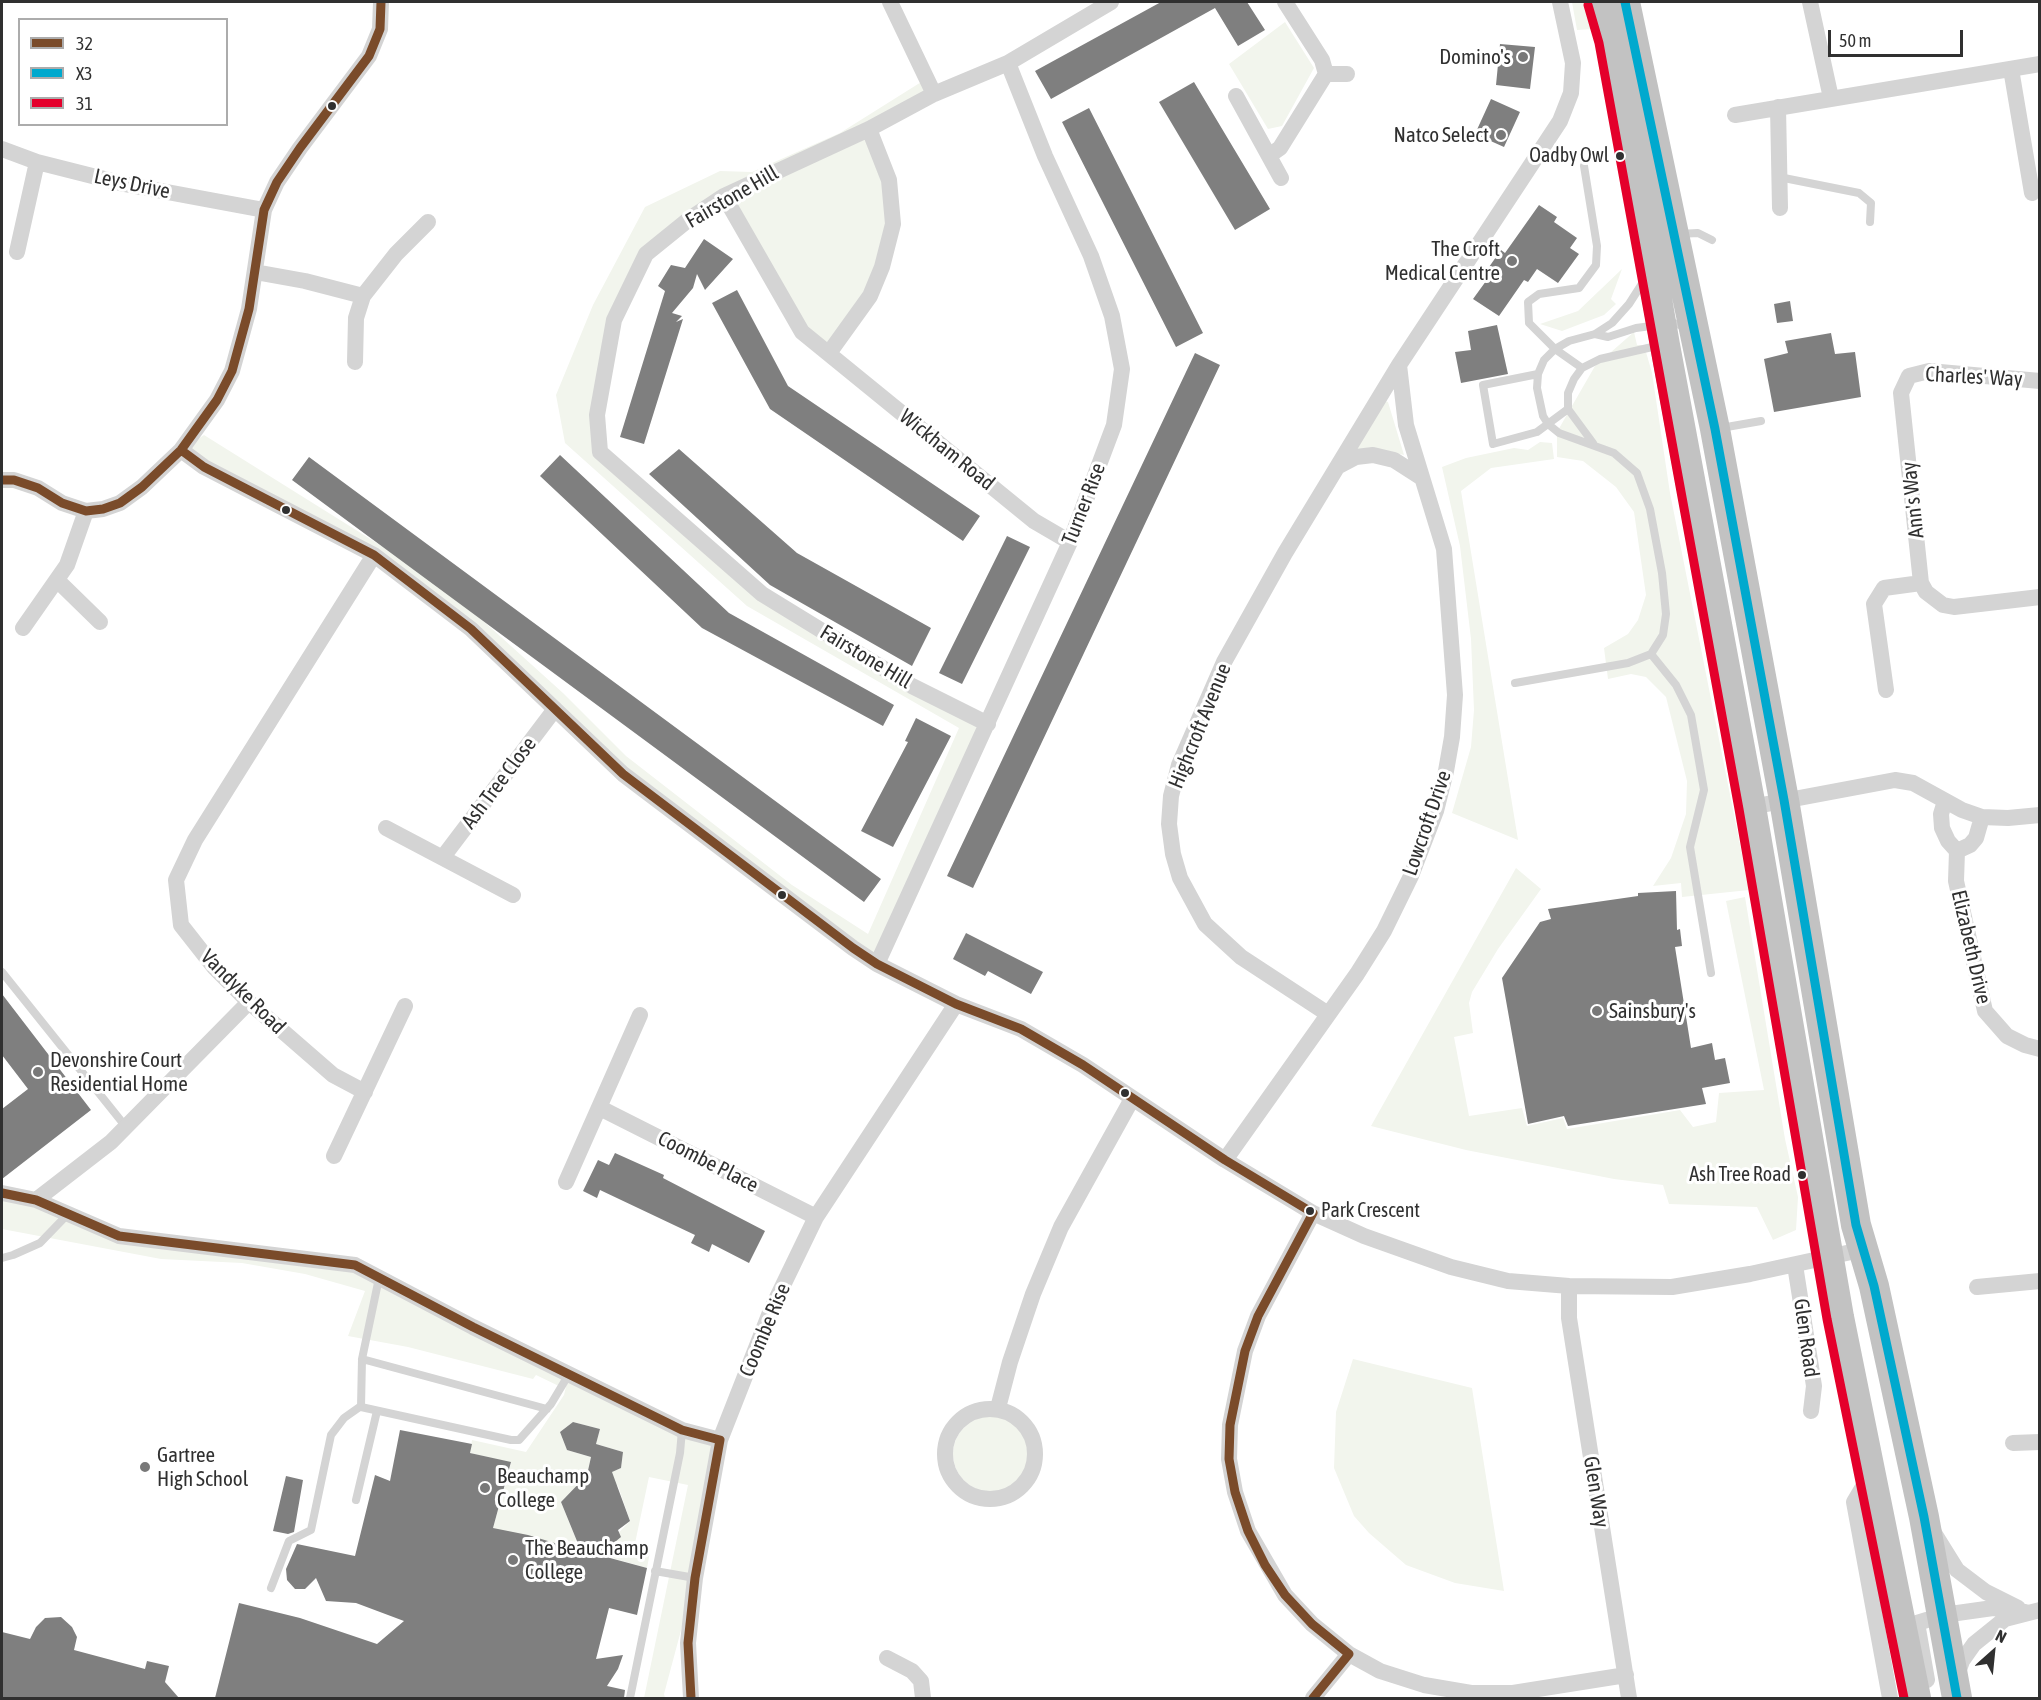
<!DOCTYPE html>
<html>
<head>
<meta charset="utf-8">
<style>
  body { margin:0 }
  #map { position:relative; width:2041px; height:1700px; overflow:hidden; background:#fff; font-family:"Asap Condensed",sans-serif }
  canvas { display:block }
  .frame { position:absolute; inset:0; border:3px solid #303030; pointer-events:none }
  .legend { position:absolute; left:18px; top:18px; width:210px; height:108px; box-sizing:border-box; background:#fff; border:2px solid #acacac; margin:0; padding:8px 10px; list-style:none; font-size:18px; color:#303030 }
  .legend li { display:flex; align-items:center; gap:12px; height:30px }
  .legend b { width:30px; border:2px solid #acacac }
  .north { position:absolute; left:1963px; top:1622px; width:60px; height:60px; -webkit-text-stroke:4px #fff; paint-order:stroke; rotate:27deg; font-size:16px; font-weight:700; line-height:24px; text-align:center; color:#303030 }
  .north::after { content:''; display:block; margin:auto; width:21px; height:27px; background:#303030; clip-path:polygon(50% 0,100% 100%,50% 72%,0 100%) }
  .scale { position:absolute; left:1828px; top:30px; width:135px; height:27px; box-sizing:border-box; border:3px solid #303030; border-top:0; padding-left:8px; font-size:18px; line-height:21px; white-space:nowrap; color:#303030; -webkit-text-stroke:4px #fff; paint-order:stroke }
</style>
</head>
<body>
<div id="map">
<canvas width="2041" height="1700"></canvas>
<div class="frame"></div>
<ul class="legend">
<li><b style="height:8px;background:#7a4b2a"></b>32</li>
<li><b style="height:8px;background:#00a9ce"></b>X3</li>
<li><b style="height:8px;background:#e4002b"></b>31</li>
</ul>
<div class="north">N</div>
<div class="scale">50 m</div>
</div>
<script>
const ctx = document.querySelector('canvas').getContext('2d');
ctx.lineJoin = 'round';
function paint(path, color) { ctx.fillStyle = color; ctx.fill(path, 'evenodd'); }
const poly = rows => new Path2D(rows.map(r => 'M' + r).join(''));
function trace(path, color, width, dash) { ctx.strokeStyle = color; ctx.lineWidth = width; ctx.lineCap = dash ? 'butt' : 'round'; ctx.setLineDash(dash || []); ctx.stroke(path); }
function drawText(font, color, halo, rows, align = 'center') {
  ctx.font = font + ' "Asap Condensed",sans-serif'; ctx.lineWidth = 6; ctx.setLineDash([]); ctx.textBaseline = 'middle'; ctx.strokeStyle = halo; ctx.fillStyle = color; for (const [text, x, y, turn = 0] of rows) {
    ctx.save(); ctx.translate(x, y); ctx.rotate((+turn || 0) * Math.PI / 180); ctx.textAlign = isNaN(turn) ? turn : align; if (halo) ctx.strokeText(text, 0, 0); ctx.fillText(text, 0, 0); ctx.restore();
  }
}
paint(poly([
  [1572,2,1585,2,1593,29,1577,30],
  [1285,22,1314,68,1282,126,1268,129,1229,64],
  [926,79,934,94,869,129,889,180,882,267,829,353,802,332,725,196,646,254,614,320,600,452,762,594,988,724,877,964,781,897,374,555,182,450,204,435,396,555,480,618,563,693,626,756,792,885,868,934,959,728,747,606,565,443,556,395,593,305,645,207,720,171,752,172,840,133],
  [1622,269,1611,299,1616,304,1604,315,1562,331,1540,324,1578,311],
  [1634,332,1637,345,1644,345,1652,373,1670,493,1749,890,1682,897,1681,883,1653,886,1671,858,1686,814,1687,781,1666,697,1646,677,1631,674,1608,679,1604,648,1628,634,1638,620,1646,595,1634,512,1616,487,1583,461,1557,457,1557,432,1595,366],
  [1385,401,1388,402,1404,455,1380,449,1356,449],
  [1540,442,1552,443,1554,459,1491,468,1461,491,1518,840,1452,813,1471,747,1474,710,1471,639,1460,546,1442,467,1466,458,1514,448,1528,450],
  [1516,868,1541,889,1498,949,1472,992,1469,1003,1473,1033,1454,1037,1469,1116,1522,1108,1527,1126,1563,1118,1567,1129,1680,1110,1693,1127,1716,1122,1719,1093,1764,1090,1726,901,1745,897,1785,1139,1798,1197,1796,1230,1773,1240,1757,1207,1669,1204,1663,1185,1614,1179,1466,1150,1371,1126],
  [2,1193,119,1236,355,1265,720,1440,695,1578,664,1694,665,1698,644,1698,688,1485,649,1477,634,1548,650,1552,647,1568,598,1554,630,1521,618,1486,602,1482,604,1475,621,1468,623,1452,596,1444,600,1429,573,1422,560,1432,567,1450,591,1457,587,1475,561,1502,576,1539,573,1549,493,1528,511,1463,470,1453,472,1440,526,1452,564,1395,568,1378,563,1388,536,1375,533,1379,408,1347,348,1336,365,1291,305,1274,242,1263,161,1259,2,1229],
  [1353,1359,1472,1388,1504,1591,1455,1583,1406,1565,1369,1533,1354,1516,1334,1468,1336,1412],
  '953 1454a38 38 0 1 1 76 0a38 38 0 1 1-76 0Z'
]), '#f2f5ed');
paint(poly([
  [1161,2,1247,2,1265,30,1238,46,1215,8,1051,99,1035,71],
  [1500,44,1535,47,1530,89,1496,85],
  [1194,82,1270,209,1235,230,1159,102],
  [1491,99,1520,112,1504,147,1475,134],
  [1089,108,1203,333,1176,347,1062,122],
  [1539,205,1557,217,1554,222,1577,238,1570,248,1579,254,1558,283,1537,269,1528,282,1524,280,1499,316,1473,299,1494,270,1489,267,1501,250,1505,253],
  [704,239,733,259,705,290,697,274,693,288,672,313,682,316,676,322,683,319,644,444,620,437,665,291,658,286,671,265,685,268],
  [737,290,788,386,980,516,963,541,770,409,712,303],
  [1790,301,1793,321,1777,323,1774,304],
  [1497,325,1508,374,1461,383,1455,352,1471,350,1468,331],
  [1831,333,1835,354,1855,352,1861,397,1774,412,1764,359,1788,353,1785,341],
  [1195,353,1220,365,973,888,947,876],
  [679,449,797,553,931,628,912,666,770,585,649,474],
  [560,455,729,613,894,705,883,726,702,628,540,476],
  [309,457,881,879,864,902,292,480],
  [1007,536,1030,547,962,684,939,673],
  [916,718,951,736,893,847,861,831,908,742,905,741],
  [1676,891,1677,930,1680,929,1682,946,1675,947,1691,1048,1712,1043,1715,1060,1725,1058,1730,1083,1702,1088,1706,1104,1568,1126,1564,1116,1528,1124,1502,978,1540,922,1551,919,1548,909,1638,896,1638,893],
  [966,933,1043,972,1031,994,988,971,985,976,953,959],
  [2,994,91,1110,2,1179,2,1109,28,1089,2,1055],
  [615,1153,664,1175,663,1178,765,1231,749,1263,712,1244,709,1252,691,1243,695,1235,600,1190,597,1198,583,1191,598,1160,609,1165],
  [573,1422,600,1429,596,1444,623,1452,621,1468,612,1472,630,1521,618,1530,621,1537,599,1555,647,1568,637,1615,609,1608,596,1659,623,1655,618,1669,607,1686,625,1690,624,1698,215,1698,239,1603,300,1618,377,1644,404,1621,356,1603,326,1601,316,1578,305,1589,295,1589,287,1580,286,1569,297,1544,355,1556,375,1475,390,1481,400,1430,472,1444,470,1453,511,1462,493,1528,528,1535,581,1551,561,1502,587,1475,591,1457,567,1450,560,1432],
  [286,1476,303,1480,294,1532,288,1534,273,1531],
  [61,1617,72,1627,77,1637,74,1650,145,1669,147,1661,169,1666,165,1682,179,1698,2,1698,2,1632,30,1639,36,1627,45,1618]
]), '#7f7f7f');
trace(poly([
  [1779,177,1859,193,1871,203,1870,222],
  [1679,234,1698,233,1712,240],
  [1595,334,1608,337,1636,328,1674,323,1688,328],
  [1582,368,1555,349,1529,323,1528,302,1539,294,1579,288,1596,265,1597,246,1584,166],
  [1538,374,1483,385,1493,444,1537,432,1568,409],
  [1721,428,1761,421],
  [1593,443,1568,409,1568,393,1574,379,1582,368,1600,359,1661,345],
  [1651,654,1676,685,1691,715,1704,790,1690,847,1711,973],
  [1515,683,1628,663,1651,654,1663,635,1666,614,1662,573,1650,509,1637,473,1614,453,1559,433,1548,424,1543,416,1537,388,1538,374,1544,360,1555,349,1569,341,1595,334,1612,323,1629,304,1645,279],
  [2,972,126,1127],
  [2,1258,13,1255,40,1243,68,1214],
  [379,1278,362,1359,361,1407,511,1440,519,1440,551,1404,569,1374],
  [362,1359,547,1409],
  [356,1500,377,1411],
  [655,1571,695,1578],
  [271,1588,289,1541,311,1530,331,1435,344,1418,361,1406],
  [630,1698,680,1453,682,1430]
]), '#d4d4d4', 8);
trace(poly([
  [890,2,934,94],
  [1810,2,1831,98],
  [2011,69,2032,193],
  [1326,74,1347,74],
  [1236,96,1281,178],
  [1778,107,1780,208],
  [1735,115,2040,64],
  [2,149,37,162,124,184,264,210],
  [1270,155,1280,148,1326,74,1322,60,1285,2],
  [724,196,802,332,1034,521,1070,542],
  [17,252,37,162],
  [255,272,305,281,363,296,356,318,355,362],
  [363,296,396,254,428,222],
  [829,353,870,296,882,267,893,224,889,180,869,129],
  [2040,381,1929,371,1909,376,1901,393,1921,583,1926,592,1943,605,1954,607,2040,597],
  [181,450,204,467,374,555,471,629,623,774,853,948,877,964,956,1004,1021,1029,1083,1065,1225,1160,1313,1213,1364,1236,1451,1267,1508,1281,1569,1286,1672,1287,1750,1274,1865,1249],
  [1337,467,1356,457,1373,455,1394,460,1422,478],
  [2,480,14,480,38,488,62,503,86,511,103,509,120,503,142,487,181,450,217,400,232,371,249,309,264,210,277,182,300,148,369,56,380,29,381,2],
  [58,581,100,622],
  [23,628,67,565,86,511],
  [1886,690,1874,604,1884,588,1921,583],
  [988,724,912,686,762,594,600,452,597,415,614,320,646,254,688,220,724,196,869,129,934,94,1008,63,1111,2],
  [1945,801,1941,814,1942,828,1948,841,1957,851,1956,881,1985,1011,2007,1036,2025,1045,2040,1049],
  [1751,807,1895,780,1913,783,1962,810,1982,817,2008,818,2040,815],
  [386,828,513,895],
  [1957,851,1970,845,1976,838,1982,817],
  [443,857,555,709],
  [877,964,1070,542,1114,425,1122,369,1112,316,1091,256,1045,156,1008,63],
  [1328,1014,1241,957,1205,924,1180,878,1173,854,1169,824,1171,796,1179,765,1224,662,1285,553,1399,365,1560,121,1571,93,1573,63,1560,2],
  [365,1092,333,1075,249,1002,214,967,181,925,176,880,195,840,374,555],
  [600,1108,816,1217],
  [334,1156,405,1006],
  [1225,1160,1357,974,1384,931,1411,876,1436,811,1446,771,1452,737,1455,695,1444,549,1406,425,1399,365],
  [566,1182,640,1015],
  [2,1193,36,1200,119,1236,355,1265,473,1327,682,1430,720,1440],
  [36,1200,111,1142,249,1002],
  [1313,1213,1258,1316,1245,1351,1230,1425,1229,1459,1235,1492,1248,1531,1285,1595,1312,1624,1349,1654,1380,1671,1424,1685,1471,1693,1513,1693,1626,1675],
  [1795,1265,1814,1386,1811,1411],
  [1569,1286,1569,1318,1629,1698],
  [1977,1287,2040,1281],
  [998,1408,1010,1362,1033,1294,1061,1227,1132,1099],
  '945 1454a45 45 0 1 1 90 0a45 45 0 1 1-90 0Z',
  [2013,1443,2040,1442],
  [1870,1475,1854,1502,1890,1698],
  [1934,1533,1957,1570,1986,1592,2018,1608],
  [887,1658,912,1671,921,1681,923,1698],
  [1957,1675,1962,1661,1974,1644,2005,1619,2040,1610],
  [1927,1680,1917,1623,1943,1615,1993,1608,2025,1612],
  [691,1698,688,1643,695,1578,720,1440,771,1310,816,1217,956,1004],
  [1313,1698,1349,1654]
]), '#d4d4d4', 16);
trace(poly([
  [1600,2,1611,40,1630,143,1665,345,1751,807,1839,1317,1916,1698],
  [1625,2,1715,429,1784,800,1856,1225,1874,1286,1924,1517,1957,1698]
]), '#c2c2c2', 30);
trace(poly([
  [181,450,204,467,374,555,471,629,623,774,853,948,877,964,956,1004,1021,1029,1083,1065,1225,1160,1313,1213,1258,1316,1245,1351,1230,1425,1229,1459,1235,1492,1248,1531,1265,1565,1285,1595,1312,1624,1349,1654,1313,1698],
  [2,480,14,480,38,488,62,503,86,511,103,509,120,503,142,487,181,450,217,400,232,371,249,309,264,210,277,182,300,148,369,56,380,29,381,2],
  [2,1193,36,1200,119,1236,355,1265,473,1327,682,1430,720,1440,695,1578,688,1643,691,1698]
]), '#7a4b2a', 9);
trace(poly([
  [1625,2,1715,429,1784,800,1856,1225,1874,1286,1924,1517,1957,1698]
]), '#00a9ce', 9);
trace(poly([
  [1588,5,1599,43,1739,809,1827,1319,1904,1698]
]), '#e4002b', 9);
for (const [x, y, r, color] of [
  [1523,57,6,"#787878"],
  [332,106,5,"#303030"],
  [1501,135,6,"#787878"],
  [1620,156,5,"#303030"],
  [1512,261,6,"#787878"],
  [286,510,5,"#303030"],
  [782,895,5,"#303030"],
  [1597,1011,6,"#787878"],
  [38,1072,6,"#787878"],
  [1125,1093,5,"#303030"],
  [1802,1175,5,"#303030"],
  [1310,1211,5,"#303030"],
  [145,1467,6,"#787878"],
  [485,1488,6,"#787878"],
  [513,1560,6,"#787878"]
]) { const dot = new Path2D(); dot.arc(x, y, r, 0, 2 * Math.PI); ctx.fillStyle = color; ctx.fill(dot); trace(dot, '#fff', 2); }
drawText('20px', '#303030', '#fff', [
  ["Oadby Owl",1609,156],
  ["Ash Tree Road",1791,1175],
  ["Park Crescent",1321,1211,"left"]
], 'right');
drawText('21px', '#303030', '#fff', [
  ["Domino's",1511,57,"right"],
  ["Natco Select",1489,135,"right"],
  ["The Croft",1500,249,"right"],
  ["Medical Centre",1500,273,"right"],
  ["Sainsbury's",1609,1011],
  ["Devonshire Court",50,1060],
  ["Residential Home",50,1084],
  ["Gartree",157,1455],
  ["High School",157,1479],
  ["Beauchamp",497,1476],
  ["College",497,1500],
  ["The Beauchamp",525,1548],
  ["College",525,1572]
], 'left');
drawText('21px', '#303030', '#fff', [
  ["Leys Drive",132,184,12],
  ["Fairstone Hill",732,197,-30],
  ["Charles' Way",1974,377,3],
  ["Wickham Road",947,450,39],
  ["Ann's Way",1913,500,-96],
  ["Turner Rise",1084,504,-69],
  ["Fairstone Hill",866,657,31],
  ["Highcroft Avenue",1200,726,-68],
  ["Ash Tree Close",499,783,-53],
  ["Lowcroft Drive",1427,823,-71],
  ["Elizabeth Drive",1971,947,77],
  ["Vandyke Road",243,992,45],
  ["Coombe Place",708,1162,27],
  ["Coombe Rise",765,1330,-67],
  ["Glen Road",1806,1338,82],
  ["Glen Way",1596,1492,81]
]);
</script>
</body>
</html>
